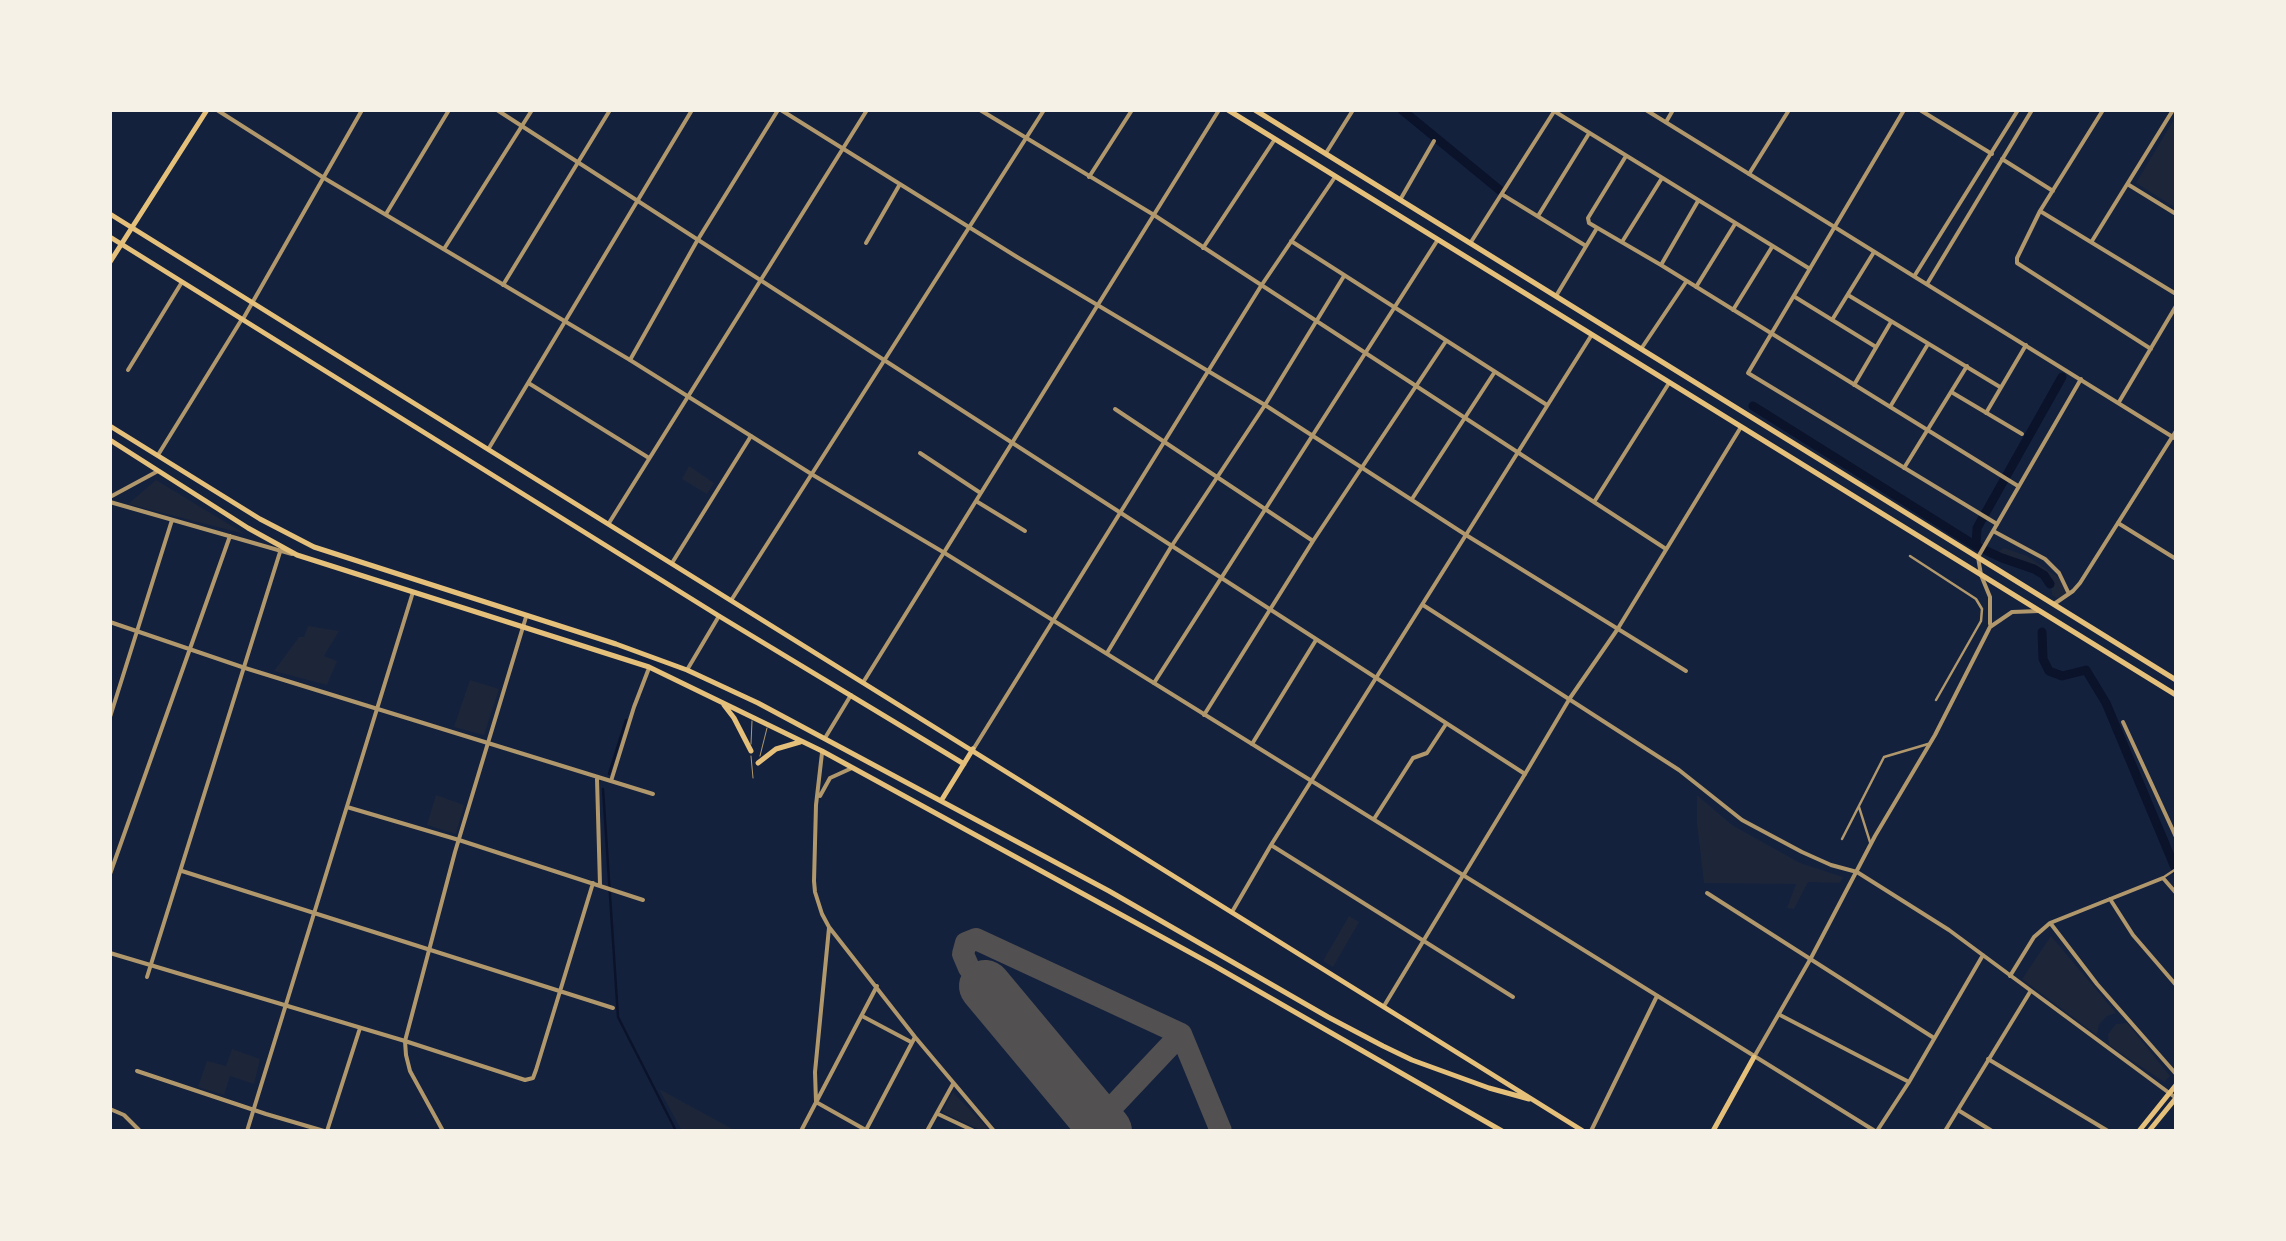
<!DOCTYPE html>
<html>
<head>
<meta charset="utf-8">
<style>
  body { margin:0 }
  #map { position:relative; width:2286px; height:1241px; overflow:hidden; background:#14213d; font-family:"Fira Sans Condensed",sans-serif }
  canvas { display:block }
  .frame { position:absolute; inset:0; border:112px solid #f6f1e7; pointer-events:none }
</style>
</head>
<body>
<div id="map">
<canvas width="2286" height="1241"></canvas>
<div class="frame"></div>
</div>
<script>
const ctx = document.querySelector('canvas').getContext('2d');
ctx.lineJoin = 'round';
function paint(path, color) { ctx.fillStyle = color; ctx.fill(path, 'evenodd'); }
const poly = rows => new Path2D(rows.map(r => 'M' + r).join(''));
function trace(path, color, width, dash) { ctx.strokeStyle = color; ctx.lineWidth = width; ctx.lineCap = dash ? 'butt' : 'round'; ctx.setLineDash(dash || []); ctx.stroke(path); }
paint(poly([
  [2176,116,2176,208,2136,183],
  [689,466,714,483,707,494,682,479],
  [156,480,245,534,128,504],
  [2004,548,2027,556,2062,580,2068,594,2066,598,2059,599,2052,595,2051,581,2048,574,2028,563,1996,553],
  [308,626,339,631,324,656,337,661,327,685,274,671,299,637,304,637],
  [470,680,499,689,484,735,454,727],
  [436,795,464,805,456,834,427,825],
  [1697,795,1732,825,1800,863,1843,877,1840,883,1808,882,1794,909,1787,908,1796,884,1704,883,1697,823],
  [1349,916,1359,922,1333,967,1323,961],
  [2051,936,2116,1013,2107,1016,2099,1024,2097,1035,2022,979],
  [2127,1023,2170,1076,2164,1082,2109,1045,2108,1034,2116,1024],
  [232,1049,260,1059,254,1084,230,1076,224,1095,198,1087,207,1061,226,1066],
  [659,1089,736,1131,682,1131],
  [953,1092,990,1131,983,1131,942,1112]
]), '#1d2539');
trace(poly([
  [609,774,626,720],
  [603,789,618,1017,676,1131]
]), '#0b132b', 2.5);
trace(poly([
  [1402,110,1502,192],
  [1753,406,1976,546,2002,558,2034,569,2044,575,2050,584],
  [1976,546,1977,528,2062,377],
  [2042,632,2043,659,2049,671,2062,676,2086,670,2106,703,2176,870]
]), '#0b132b', 9);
trace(poly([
  [985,986,969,968,963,954,966,943,976,939,1181,1034,1221,1131],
  [1098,1122,1181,1034]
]), '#525050', 22);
trace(poly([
  [985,986,1106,1131]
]), '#525050', 52);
trace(poly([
  [751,744,752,721],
  [751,756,753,778],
  [760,756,767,728]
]), '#b1986c', 1);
trace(poly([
  [1910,556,1976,599,1982,609,1981,621,1936,700],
  [1859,807,1870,842],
  [1842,839,1884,757,1928,744],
  [2164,877,2176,869]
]), '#b1986c', 2.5);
trace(poly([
  [781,110,1017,257,1265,405,1466,535,1686,671],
  [980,110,1154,215,1666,549],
  [1904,110,1748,373,1997,524],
  [1920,110,1992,154],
  [2103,110,2040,211,2017,258,2017,263,2151,349],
  [1554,111,1810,269],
  [1666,122,1673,110],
  [1326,153,1353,110],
  [1626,156,1588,218,1589,223,1661,265,2018,486],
  [2002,159,2053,191],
  [1749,174,1789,110],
  [1089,177,1132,110],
  [2129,185,2176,214],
  [1503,195,1586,246],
  [1400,200,1434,141],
  [2040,211,2176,294],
  [386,214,449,110],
  [1538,216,1588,135],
  [1291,241,1547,405],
  [2092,241,2173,110],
  [1471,242,1555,110],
  [1622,242,1662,178],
  [866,243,900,184],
  [1203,248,1275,139],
  [444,249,532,110],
  [1661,265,1698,201],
  [503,285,610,110],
  [1696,287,1735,224],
  [1848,295,2000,387],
  [1556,296,1597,228],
  [1795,297,1876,347],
  [1733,310,1772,247],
  [1832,320,1874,252],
  [1641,349,1686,282],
  [630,360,697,241,778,110],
  [128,370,182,282],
  [530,384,649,458],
  [1854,385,1891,322],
  [1953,393,2022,434],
  [2119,402,2176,306],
  [1890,407,1928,344],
  [1115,409,1313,541],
  [1986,413,2026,345],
  [489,448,692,110],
  [920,453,979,492],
  [158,455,242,319],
  [1904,468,1967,366],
  [110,497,158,471],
  [1412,499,1494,373],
  [976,501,1025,531],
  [110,502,292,554],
  [1594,502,1669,383],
  [609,523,867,110],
  [2118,523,2176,559],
  [672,563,751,436],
  [732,599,1044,110],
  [1423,605,1679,770,1742,820,1802,852,1831,865,1857,872,1949,930,2176,1098],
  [110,622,245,668,653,794],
  [1107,653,1171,547,1265,405,1344,276],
  [687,670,719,616],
  [864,681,1219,110],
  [1154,683,1437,241],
  [1204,715,1313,541,1446,341],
  [110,717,172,520],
  [2123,722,2176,837],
  [825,738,851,695],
  [1252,744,1316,640],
  [974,748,1261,286,1335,177],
  [822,753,816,805,814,881,815,892,822,914,829,927,915,1037,994,1131],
  [1525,774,1570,698,1617,630,1741,427],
  [597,779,600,885],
  [611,781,634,707,649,668],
  [820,796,830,778,852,768],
  [347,807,459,840,643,900],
  [1374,819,1413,758,1427,753,1446,724],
  [1271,845,1513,997],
  [182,871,613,1008],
  [110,874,230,536],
  [1707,893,1934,1038],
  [2110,899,2133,935,2176,985],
  [1232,912,1271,845,1591,336],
  [2051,924,2097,984,2176,1074],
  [110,953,405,1041,525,1080,533,1078,536,1070,593,883],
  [2010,976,2034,937,2050,923,2163,878,2176,893],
  [147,977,280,552],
  [1384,1006,1462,877],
  [1780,1015,1909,1082],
  [862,1016,911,1042],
  [1988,1059,2108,1131],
  [137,1071,266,1114,324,1131],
  [816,1102,815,1072,829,928],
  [816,1102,864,1129],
  [110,1109,124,1115,140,1131],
  [1958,1110,1992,1131],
  [938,1114,974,1131],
  [866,1130,915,1037],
  [247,1131,413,592],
  [327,1131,360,1028],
  [801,1131,877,986],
  [927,1131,953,1084],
  [1591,1131,1657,996],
  [1877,1131,1909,1082,1983,955],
  [1945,1131,2030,992]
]), '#b1986c', 4);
trace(poly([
  [217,110,324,178,630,360,813,475,943,552,1875,1131],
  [497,110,1525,774,1463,876],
  [1646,110,2176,439],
  [1915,275,2018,110],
  [1927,284,2032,110],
  [243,319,362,110],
  [1995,532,2045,559,2059,573,2069,594],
  [2054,604,2073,591,2080,583,2176,431],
  [1990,624,1990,597,1981,575,1978,557,2081,379],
  [1754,1057,1811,958,1875,836,1935,735,1990,627,2012,612,2039,611],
  [443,1131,410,1071,406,1055,405,1041,455,852,526,617]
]), '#b1986c', 4);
trace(poly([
  [1228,110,2176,695],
  [1255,110,2176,680],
  [110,214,1583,1131],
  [110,237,719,616,964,764],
  [110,262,207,110],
  [110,426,260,519,314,547,616,644,687,670,758,703,1109,891,1328,1017,1383,1046,1412,1060,1489,1088,1529,1099],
  [110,440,248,528,297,555,649,667,822,751,1213,965,1502,1131],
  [724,705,734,718,751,751],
  [758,763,776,749,800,742],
  [941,801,973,749],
  [1713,1131,1754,1057]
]), '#e5c07b', 5);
trace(poly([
  [2139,1131,2176,1085],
  [2149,1131,2176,1098]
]), '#e5c07b', 5);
</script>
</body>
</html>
